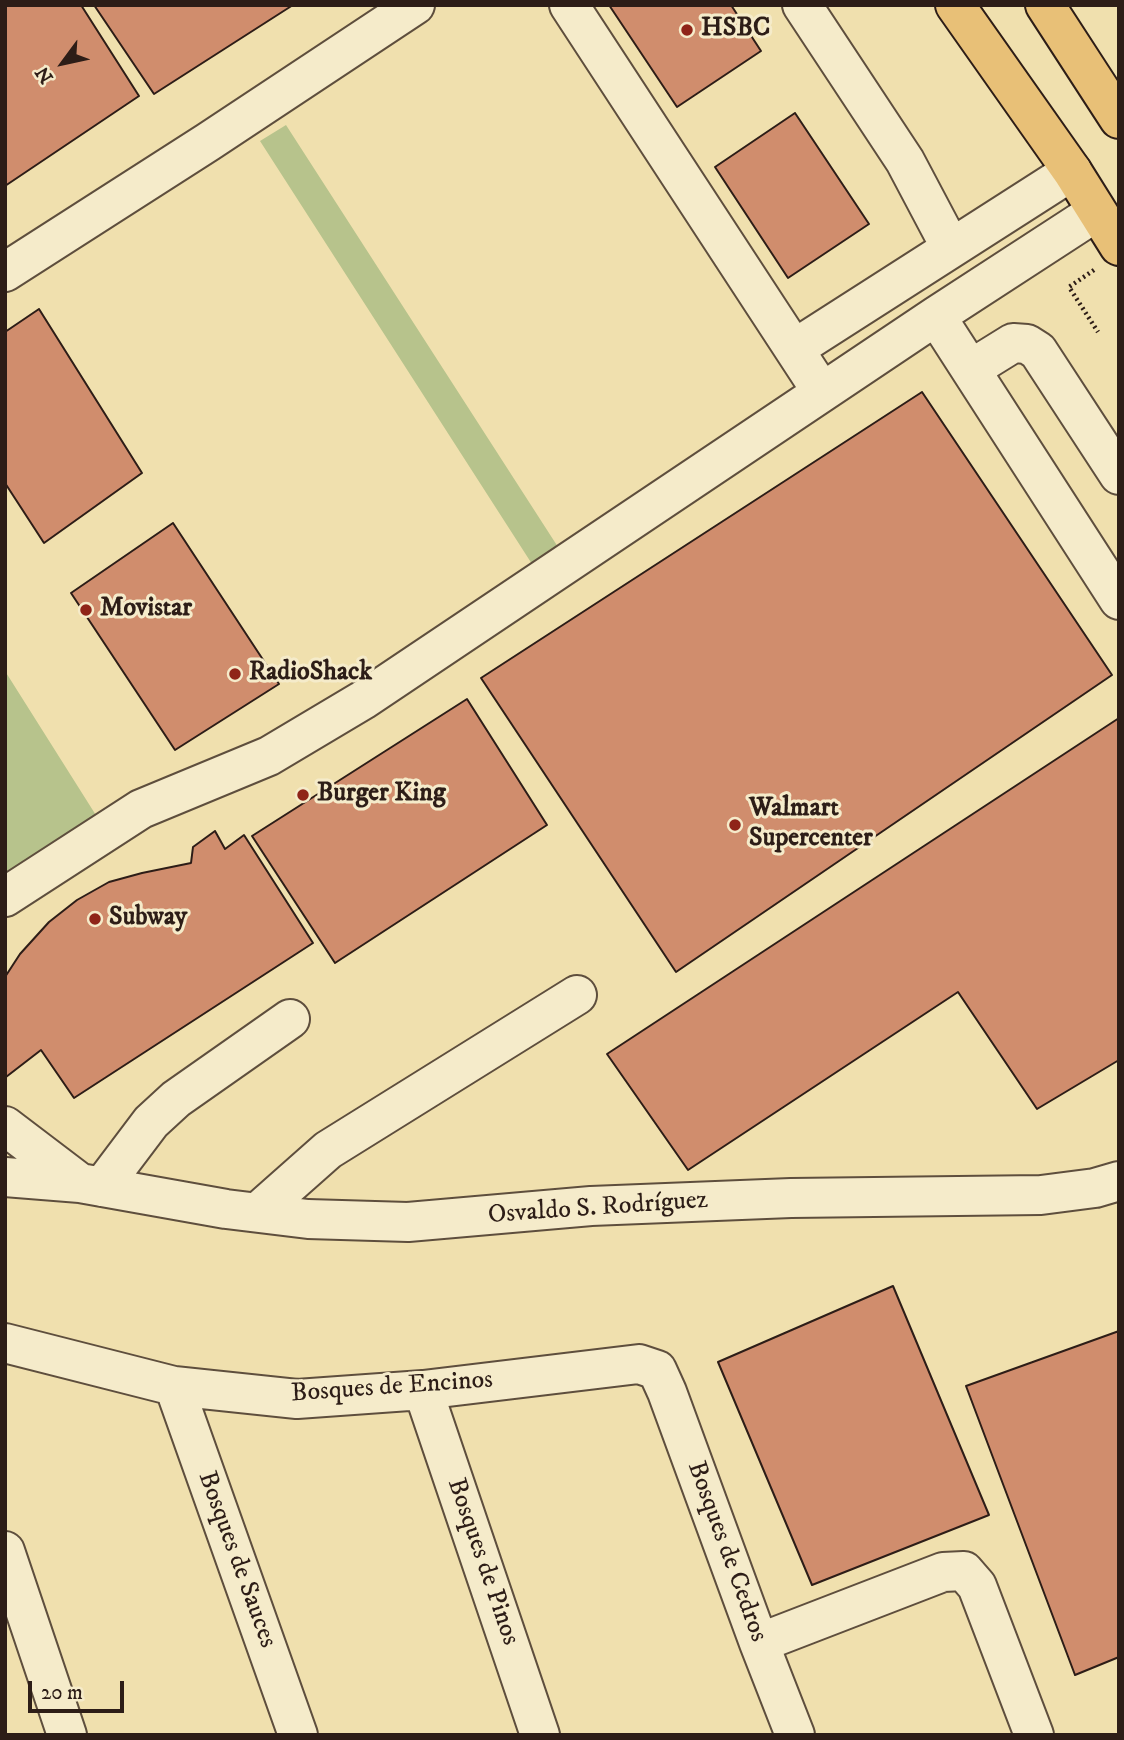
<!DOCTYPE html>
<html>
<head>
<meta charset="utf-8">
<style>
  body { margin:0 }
  #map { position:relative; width:1124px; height:1740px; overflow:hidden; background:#f0e0ae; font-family:"IM FELL DW Pica",serif }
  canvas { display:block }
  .frame { position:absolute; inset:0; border:7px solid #2d1d17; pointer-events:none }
  .north { position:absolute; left:28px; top:28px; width:70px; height:70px; -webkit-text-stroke:5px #f5ebca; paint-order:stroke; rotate:237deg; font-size:19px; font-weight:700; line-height:28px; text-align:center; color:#2d1d17 }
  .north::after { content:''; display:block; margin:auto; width:24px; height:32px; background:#2d1d17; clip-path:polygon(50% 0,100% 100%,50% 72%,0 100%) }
  .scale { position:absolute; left:28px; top:1681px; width:96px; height:32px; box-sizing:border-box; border:4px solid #2d1d17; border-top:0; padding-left:9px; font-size:21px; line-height:24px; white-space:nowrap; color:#2d1d17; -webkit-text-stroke:5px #f5ebca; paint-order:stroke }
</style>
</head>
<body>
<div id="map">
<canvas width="1124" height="1740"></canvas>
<div class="frame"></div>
<div class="north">N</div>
<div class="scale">20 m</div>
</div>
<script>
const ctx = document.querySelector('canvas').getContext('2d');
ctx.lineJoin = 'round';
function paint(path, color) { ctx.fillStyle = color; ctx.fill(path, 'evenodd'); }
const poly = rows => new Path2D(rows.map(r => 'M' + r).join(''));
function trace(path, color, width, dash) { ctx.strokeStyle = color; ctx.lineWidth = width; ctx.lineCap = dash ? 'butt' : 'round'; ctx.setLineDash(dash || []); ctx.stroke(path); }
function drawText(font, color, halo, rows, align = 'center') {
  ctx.font = font + ' "IM FELL DW Pica",serif'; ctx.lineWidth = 6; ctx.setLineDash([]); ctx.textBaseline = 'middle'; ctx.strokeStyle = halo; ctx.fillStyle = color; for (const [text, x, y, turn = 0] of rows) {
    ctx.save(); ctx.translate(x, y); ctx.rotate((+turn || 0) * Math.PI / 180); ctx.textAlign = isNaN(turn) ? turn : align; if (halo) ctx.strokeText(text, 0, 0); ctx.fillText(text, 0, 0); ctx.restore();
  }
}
paint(poly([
  [286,125,558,547,532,564,260,141],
  [5,671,99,820,5,879]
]), '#b7c38c');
const building = poly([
  [5,5,81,5,139,96,5,186,5,5],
  [94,5,293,5,154,94,94,5],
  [609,5,731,5,761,51,677,107,609,5],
  [795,113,869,224,788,278,715,167,795,113],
  [39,309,142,473,44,543,5,483,5,332,39,309],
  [922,392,1112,675,676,972,481,678,922,392],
  [173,523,279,684,175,750,71,593,173,523],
  [467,699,547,825,335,963,252,836,467,699],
  [1119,718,1119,1060,1037,1109,958,992,688,1170,607,1054,1119,718],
  [215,831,225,849,244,835,313,943,74,1098,41,1050,6,1077,5,977,20,954,49,922,77,900,109,882,142,873,191,863,193,847,215,831],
  [893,1286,989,1515,812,1585,718,1362,893,1286],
  [1119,1331,1119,1657,1075,1675,966,1386,1119,1331]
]);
paint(building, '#d08d6d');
trace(building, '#2d1d17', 2);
const minor = poly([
  [569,5,822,392],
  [802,5,905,161,951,248],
  [5,272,208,142,415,5],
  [936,316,1119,600],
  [794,349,1072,171],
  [971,369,1013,343,1027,344,1038,351,1119,475],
  [5,897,141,809,269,756,363,700,936,316,1096,212],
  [5,1126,80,1183],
  [5,1177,80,1183,226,1209,308,1219,408,1222,591,1206,791,1198,1041,1195,1095,1188,1119,1181],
  [102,1187,151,1122,176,1099,290,1019],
  [258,1212,328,1150,577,995],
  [5,1343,174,1386,297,1399,423,1390,639,1364,657,1370,667,1392,759,1643,795,1735],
  [174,1386,298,1735],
  [423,1390,540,1735],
  [5,1551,67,1735],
  [759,1643,943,1572,964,1571,977,1586,1034,1735]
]);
const major = poly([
  [955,5,1072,171,1119,246],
  [1045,5,1119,119]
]);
trace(minor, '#5e4e3d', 42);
trace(major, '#2d1d17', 42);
trace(poly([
  [1094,270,1069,287,1098,332]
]), '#2d1d17', 4.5, [2, 3.5]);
trace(minor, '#f5ebca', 38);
trace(major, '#e8c077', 38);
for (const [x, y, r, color] of [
  [687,30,7,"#8f2418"],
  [86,610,7,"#8f2418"],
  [235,674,7,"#8f2418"],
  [303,795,7,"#8f2418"],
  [735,825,7,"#8f2418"],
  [95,919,7,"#8f2418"]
]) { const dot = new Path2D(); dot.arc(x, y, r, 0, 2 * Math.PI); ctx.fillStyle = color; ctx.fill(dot); trace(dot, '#f5ebca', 2.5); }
drawText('bold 26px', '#2d1d17', '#f5ebca', [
  ["HSBC",701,30],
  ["Movistar",100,610],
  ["RadioShack",249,674],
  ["Burger King",317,795],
  ["Walmart",749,810],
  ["Supercenter",749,840],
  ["Subway",109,919]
], 'left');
drawText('26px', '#2d1d17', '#f5ebca', [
  ["Osvaldo S. Rodríguez",598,1209,-4],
  ["Bosques de Encinos",392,1388,-4],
  ["Bosques de Cedros",726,1552,70],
  ["Bosques de Sauces",236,1560,70],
  ["Bosques de Pinos",482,1562,71]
]);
</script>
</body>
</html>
